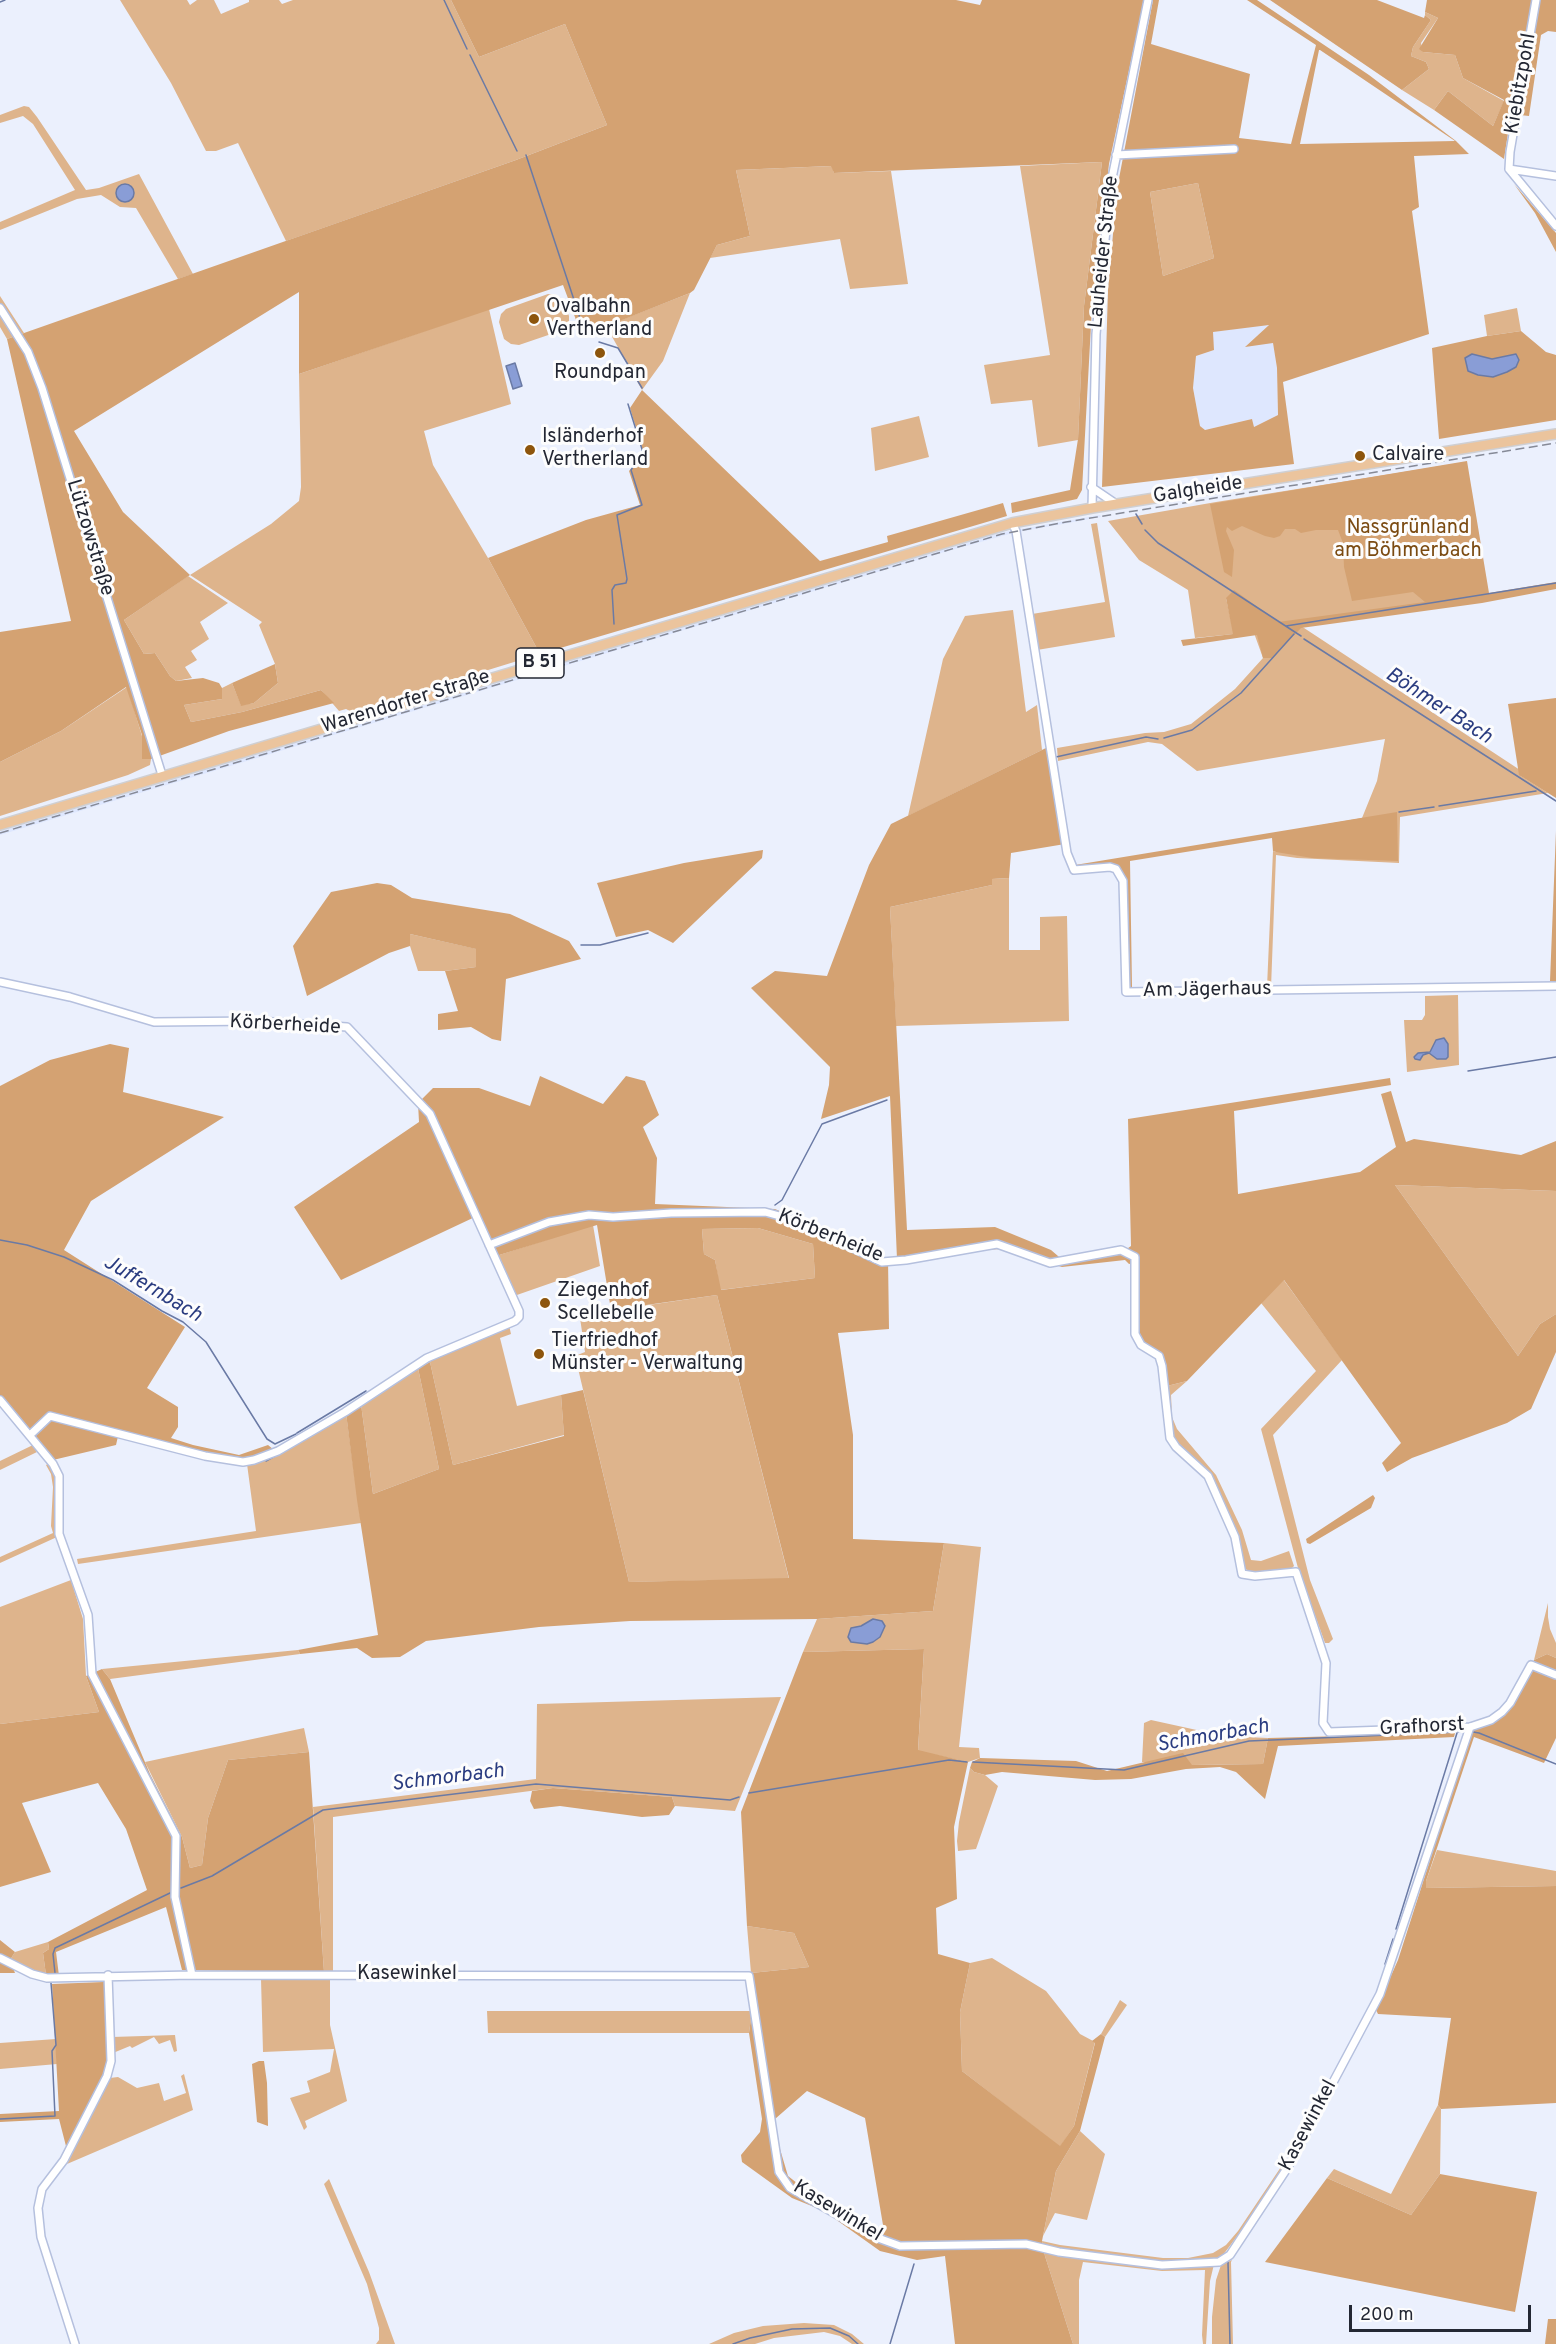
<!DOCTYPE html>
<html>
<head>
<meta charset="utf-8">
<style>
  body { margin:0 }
  #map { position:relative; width:1556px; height:2344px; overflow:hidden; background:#ebf0fd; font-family:Overpass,sans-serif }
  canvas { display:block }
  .scale { position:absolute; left:1349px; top:2305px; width:182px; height:27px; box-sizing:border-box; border:3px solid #232733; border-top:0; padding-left:8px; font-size:18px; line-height:21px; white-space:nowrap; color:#232733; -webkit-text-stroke:4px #fdfdfd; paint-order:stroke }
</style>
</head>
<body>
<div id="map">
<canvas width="1556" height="2344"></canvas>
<div class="scale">200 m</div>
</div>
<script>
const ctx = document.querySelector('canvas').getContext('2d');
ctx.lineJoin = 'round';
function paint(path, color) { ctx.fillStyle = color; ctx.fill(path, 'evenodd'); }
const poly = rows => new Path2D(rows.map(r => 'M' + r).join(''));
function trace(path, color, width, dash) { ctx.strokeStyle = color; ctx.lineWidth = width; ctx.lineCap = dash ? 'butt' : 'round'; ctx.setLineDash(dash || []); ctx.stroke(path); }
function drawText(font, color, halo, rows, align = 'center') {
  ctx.font = font + ' Overpass,sans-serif'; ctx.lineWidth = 6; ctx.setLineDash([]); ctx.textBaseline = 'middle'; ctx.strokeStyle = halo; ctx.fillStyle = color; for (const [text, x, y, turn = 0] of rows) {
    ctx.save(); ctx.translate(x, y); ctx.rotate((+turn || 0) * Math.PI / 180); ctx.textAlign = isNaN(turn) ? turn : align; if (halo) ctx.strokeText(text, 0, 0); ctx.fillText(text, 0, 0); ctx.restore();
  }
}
paint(poly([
  [1270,324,1246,346,1273,342,1277,368,1278,415,1254,427,1252,419,1205,430,1200,426,1193,388,1196,356,1214,350,1212,332],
  [1100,515,1101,517,1013,533,941,553,0,835,0,831,947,548,998,533]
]), '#dee7fe');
paint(poly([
  [120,0,187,0,190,5,197,0,214,0,221,14,249,2,249,0,279,0,282,4,293,0,451,0,479,57,565,24,607,125,516,160,286,241,238,143,216,151,206,151,171,83],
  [1425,12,1438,18,1421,43,1423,52,1455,55,1463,78,1504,101,1493,126,1448,91,1434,110,1402,90,1429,69,1426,62,1411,56,1413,47,1431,20,1425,15],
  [24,106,29,107,37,117,86,190,99,188,139,174,193,274,178,279,136,208,120,207,101,195,77,199,0,230,0,222,75,190,33,124,23,116,0,123,0,115],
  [1102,162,1084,306,1078,440,1038,447,1032,400,991,404,984,365,1050,355,1020,166],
  [832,166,834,173,891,171,908,284,850,289,840,239,710,258,717,245,750,236,736,170],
  [1198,183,1214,258,1163,276,1150,192],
  [690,293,663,361,642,390,606,326],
  [548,294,557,295,563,300,569,316,569,323,563,330,519,345,511,344,504,339,499,322,501,314,506,309],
  [0,296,24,333,7,339,0,327],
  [1517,308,1521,331,1487,336,1484,315],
  [489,309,511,404,424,431,433,465,488,558,540,654,352,712,346,709,339,711,321,690,242,712,191,722,184,705,222,699,222,688,232,683,241,705,254,703,278,683,275,664,259,625,262,622,190,575,271,524,299,501,301,487,299,374],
  [919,416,929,457,875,471,871,428],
  [1466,462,1488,597,1301,626,1520,770,1521,776,1548,793,1400,817,1399,863,1297,858,1276,855,1271,988,1267,987,1273,851,1276,852,1276,833,1362,818,1377,781,1385,739,1197,771,1162,744,1148,742,1058,761,1057,748,1145,733,1164,732,1191,724,1235,689,1263,658,1254,633,1226,598,1234,634,1195,638,1188,590,1139,560,1108,521,1216,502],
  [1097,523,1115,637,1037,650,1032,614,1105,602,1091,524],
  [188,576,228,603,200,622,209,639,191,651,197,660,185,667,192,678,176,681,170,676,155,653,144,654,124,620],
  [1013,610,1026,712,1037,705,1042,750,908,816,943,659,965,616],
  [127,687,142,736,142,759,151,759,150,765,128,775,0,816,0,762,61,731],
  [1009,878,1009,950,1040,950,1040,917,1067,916,1069,1021,896,1026,890,907,992,885,992,879],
  [410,934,477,949,476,967,445,971,418,971,410,946],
  [1458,995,1459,1065,1407,1072,1404,1020,1422,1020,1425,1015,1425,996],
  [1395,1185,1556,1191,1556,1314,1540,1324,1518,1356],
  [593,1225,600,1266,514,1296,496,1256],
  [758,1228,813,1244,815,1278,720,1290,715,1260,704,1254,702,1229],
  [1283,1279,1342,1360,1273,1435,1310,1580,1333,1639,1329,1643,1325,1643,1298,1568,1261,1429,1316,1371,1261,1303],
  [717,1295,789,1579,629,1582,575,1356,585,1352,580,1318,607,1311],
  [509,1325,511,1334,500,1338,517,1406,561,1395,564,1435,453,1465,430,1362,433,1358],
  [418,1368,439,1469,373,1494,361,1404],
  [1187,1381,1171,1395,1172,1417,1177,1429,1216,1475,1242,1530,1251,1560,1261,1561,1289,1551,1294,1566,1291,1569,1252,1572,1245,1569,1210,1475,1178,1444,1173,1436,1167,1386],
  [346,1413,361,1523,78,1564,77,1559,256,1531,247,1464],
  [33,1445,37,1452,0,1470,0,1461],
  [49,1463,57,1477,57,1537,0,1563,0,1557,53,1533,51,1526,53,1487,51,1474,46,1465],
  [944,1543,981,1547,959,1747,979,1748,980,1758,968,1762,918,1751,924,1649,803,1652,817,1619,933,1611],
  [882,1621,885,1626,880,1637,873,1642,861,1642,861,1626,868,1622],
  [71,1580,83,1619,86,1676,99,1712,0,1724,0,1607],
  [1548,1603,1548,1617,1550,1629,1556,1643,1556,1658,1547,1654,1534,1660],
  [298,1650,300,1654,110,1679,102,1669],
  [781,1697,735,1811,675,1806,672,1797,553,1788,333,1817,333,1973,324,1972,313,1807,536,1779,537,1704],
  [1151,1720,1224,1736,1268,1738,1263,1764,1192,1765,1142,1762,1144,1723],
  [304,1728,309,1752,228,1760,208,1818,202,1865,190,1868,182,1837,145,1762],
  [970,1768,974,1772,985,1775,998,1786,976,1849,958,1851,957,1841,959,1822],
  [1437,1850,1556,1871,1556,1886,1426,1888,1426,1881],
  [747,1926,794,1933,809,1967,751,1973],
  [48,1942,49,1949,43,1953,46,1975,10,1960,15,1952],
  [992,1958,1046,1991,1080,2034,1095,2042,1074,2126,1060,2147,962,2071,960,2012,970,1963],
  [261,1979,330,1980,330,2025,347,2101,305,2121,307,2127,304,2130,290,2098,310,2092,307,2081,330,2072,334,2049,263,2052],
  [1120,2000,1127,2005,1105,2037,1101,2034],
  [487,2011,752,2011,749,2033,488,2033],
  [175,2035,177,2051,174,2052,170,2040,159,2044,154,2037,132,2048,130,2046,113,2053,112,2037],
  [56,2039,57,2064,0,2069,0,2043],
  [184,2074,193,2110,67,2164,110,2078,118,2077,137,2088,159,2083,164,2101,186,2093,181,2076],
  [1438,2105,1441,2109,1440,2174,1411,2215,1327,2178,1334,2169,1391,2194],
  [1080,2131,1105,2154,1087,2220,1055,2213,1043,2236,1056,2171],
  [1287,2158,1290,2158,1258,2208,1223,2255,1215,2260,1210,2281,1206,2344,1203,2344,1202,2335,1205,2270,1162,2271,1083,2262,1079,2280,1079,2344,1073,2344,1045,2256,1042,2241,1060,2245,1163,2258,1188,2258,1213,2253,1226,2245,1238,2231],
  [329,2179,369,2272,395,2344,376,2344,379,2340,379,2328,367,2284,324,2184],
  [1232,2260,1231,2262,1233,2344,1212,2344,1212,2317,1216,2280,1221,2265],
  [804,2323,834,2325,852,2334,864,2344,852,2344,840,2336,824,2332,774,2338,755,2344,709,2344,734,2333,763,2326]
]), '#deb48c');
paint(poly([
  [451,0,956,0,980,5,982,0,1144,0,1109,164,1092,307,1082,490,1077,499,1012,513,1011,503,1070,490,1078,439,1084,306,1102,162,834,173,831,166,736,170,750,236,717,245,694,290,690,293,582,336,563,285,299,374,299,292,74,431,123,512,190,575,124,620,144,654,155,653,170,676,176,681,203,678,219,683,222,688,222,699,184,705,191,722,242,712,321,690,334,703,229,731,151,759,142,759,142,735,126,687,61,731,0,762,0,632,71,621,7,339,516,160,607,125,565,24,479,57],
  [1153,0,1159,0,1151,44,1250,74,1239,138,1291,144,1316,45,1247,0,1257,0,1369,75,1456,141,1469,154,1414,156,1419,207,1412,211,1429,334,1283,382,1294,464,1102,487,1108,290,1117,189],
  [1319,50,1320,50,1455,141,1300,144],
  [1198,183,1214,258,1163,276,1150,192],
  [1269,325,1245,347,1273,343,1277,368,1278,415,1254,427,1252,419,1205,430,1200,426,1193,388,1196,356,1214,350,1213,332],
  [1270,0,1377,0,1424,18,1425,15,1431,20,1413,47,1411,56,1426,62,1429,69,1402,90],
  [1427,0,1556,0,1556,32,1548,31,1541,35,1529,116,1511,114,1504,159,1434,110,1448,91,1493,126,1504,100,1463,78,1455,55,1423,52,1419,49,1438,18,1425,12],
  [1514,184,1556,233,1556,252,1535,213],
  [1521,331,1546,352,1556,355,1556,420,1439,439,1432,348,1487,336],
  [1472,354,1492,359,1516,366,1493,377,1465,358],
  [642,390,820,561,888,542,887,536,1003,503,1007,516,540,654,488,558,586,520,640,505,629,471,635,464,645,458,630,408],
  [1467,461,1489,593,1556,582,1556,589,1482,603,1301,628,1272,658,1263,658,1257,635,1183,646,1181,640,1233,634,1226,598,1234,590,1278,622,1425,602,1413,592,1352,601,1344,567,1343,543,1338,530,1316,530,1301,533,1295,529,1285,529,1280,536,1274,538,1265,536,1242,526,1232,531,1227,527,1226,531,1234,550,1232,577,1224,572,1210,504],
  [275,664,278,683,254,703,241,706,232,683],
  [1556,698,1556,798,1519,775,1508,704],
  [1048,747,1065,844,1011,853,1009,878,992,879,992,885,890,907,907,1230,995,1227,1051,1250,1065,1262,1121,1253,1131,1246,1128,1119,1390,1078,1391,1085,1234,1111,1238,1194,1360,1172,1396,1147,1381,1094,1391,1091,1406,1142,1414,1139,1521,1155,1556,1141,1556,1191,1395,1185,1518,1356,1540,1324,1556,1314,1556,1352,1531,1409,1507,1423,1412,1458,1387,1472,1382,1463,1401,1443,1284,1280,1187,1381,1167,1386,1166,1367,1161,1355,1143,1343,1137,1333,1139,1262,1129,1264,1125,1260,1062,1267,1001,1249,913,1254,908,1258,897,1259,890,1096,821,1119,829,1085,830,1067,751,988,775,971,827,976,869,865,891,824],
  [1397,812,1398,861,1312,858,1276,852,1273,851,1272,838,1130,861,1132,987,1129,988,1126,980,1125,883,1122,872,1118,866,1110,863,1079,868,1075,865],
  [1556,831,1556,981,1550,981],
  [763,850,762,858,673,943,648,930,616,937,597,883,684,863],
  [377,883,391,885,412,898,510,914,569,941,581,959,506,979,501,1041,492,1039,471,1027,438,1030,438,1014,458,1011,445,971,476,967,476,949,410,934,410,946,389,953,307,996,293,946,331,892],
  [110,1044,129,1048,123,1092,224,1117,91,1201,64,1250,185,1327,147,1388,178,1407,178,1427,171,1438,193,1445,239,1455,268,1445,274,1450,253,1459,243,1460,205,1453,119,1432,116,1445,53,1460,0,1396,0,1086,50,1060],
  [540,1076,603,1104,626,1076,645,1081,659,1115,643,1127,657,1158,655,1204,775,1209,888,1259,889,1329,838,1333,853,1435,853,1539,944,1543,933,1611,817,1619,630,1621,539,1627,426,1641,400,1657,372,1658,357,1648,300,1654,298,1650,378,1635,357,1500,346,1413,361,1404,373,1494,439,1469,418,1368,430,1362,453,1465,564,1436,561,1395,583,1390,629,1582,789,1578,717,1295,611,1310,597,1225,496,1256,477,1216,341,1280,294,1207,419,1122,418,1103,433,1088,479,1088,530,1106],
  [758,1228,813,1244,815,1278,721,1290,715,1260,704,1254,702,1229],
  [1373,1495,1375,1498,1371,1508,1310,1544,1307,1543,1306,1539],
  [924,1649,918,1750,968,1762,954,1827,957,1899,936,1908,938,1954,970,1963,960,2012,962,2071,1060,2146,1074,2126,1095,2043,1092,2041,1101,2034,1105,2037,1080,2131,1056,2171,1042,2241,1045,2256,1073,2344,955,2344,945,2256,917,2260,880,2251,824,2211,792,2198,742,2162,741,2155,760,2132,762,2119,749,2033,752,2011,751,1973,809,1967,794,1933,747,1926,741,1812,803,1652],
  [807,2091,865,2118,884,2231,871,2228,802,2187,788,2176,780,2149,775,2119],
  [1547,1654,1556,1658,1556,1738,1544,1763,1474,1737,1426,1881,1426,1888,1556,1886,1556,2103,1441,2109,1438,2105,1451,2018,1378,2014,1376,2010,1398,1960,1472,1729,1494,1719,1529,1673,1534,1660],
  [102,1669,110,1679,150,1774,182,1837,190,1868,202,1865,208,1818,228,1760,309,1752,324,1972,182,1970,166,1907,56,1952,59,1976,46,1975,43,1953,49,1949,48,1942,147,1890,126,1829,98,1783,22,1803,51,1872,0,1887,0,1724,99,1712,86,1676],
  [1455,1733,1454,1737,1278,1746,1265,1799,1236,1772,1220,1767,1186,1769,1131,1779,1095,1780,1002,1772,985,1775,974,1772,970,1768,972,1762,980,1758,1076,1761,1107,1771,1183,1753,1192,1765,1263,1764,1268,1738],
  [553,1788,672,1797,675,1806,669,1815,642,1817,560,1806,534,1809,530,1801,532,1791],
  [0,1940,15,1952,10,1960,15,1973,0,1973],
  [104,1982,108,2060,105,2076,67,2150,59,2119,0,2122,0,2114,59,2111,52,1984],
  [259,2061,264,2061,267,2083,268,2126,257,2122,252,2064],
  [1440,2174,1537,2192,1515,2312,1265,2262,1327,2178,1411,2215],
  [1548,2319,1556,2319,1556,2344,1545,2344]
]), '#d4a272');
const water = poly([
  '116 193a9 9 0 1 1 18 0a9 9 0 1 1-18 0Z',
  [1472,354,1492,359,1516,354,1519,360,1516,367,1507,372,1493,377,1478,375,1468,371,1465,358,1472,354],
  [515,363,522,386,513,389,506,366,515,363],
  [1444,1038,1448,1044,1448,1057,1446,1059,1437,1059,1429,1053,1423,1055,1420,1060,1415,1059,1414,1057,1418,1053,1430,1052,1436,1040,1444,1038],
  [873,1619,882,1621,885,1626,880,1637,873,1642,867,1644,851,1642,848,1637,851,1628,861,1626,873,1619]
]);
paint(water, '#899dd6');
trace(water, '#6a7aa5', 1.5);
trace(poly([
  [444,0,467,49],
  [0,2,5,0],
  [470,55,517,151],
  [526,155,585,333],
  [599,342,618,348,642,388],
  [1136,514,1142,524],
  [1145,530,1158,543,1301,636],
  [614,624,612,590,615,585,626,583,627,579,617,515,642,505,631,470,635,464,645,459,628,404],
  [1286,626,1556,583],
  [1304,639,1556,801],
  [1164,738,1192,730,1241,693,1294,634],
  [1056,757,1146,737,1158,739],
  [1439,806,1536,791],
  [1399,812,1434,807],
  [581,945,600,945,648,933],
  [1468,1071,1556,1057],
  [775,1205,782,1200,822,1124,887,1100],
  [0,1240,27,1245,64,1257,113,1280,162,1311,183,1322,206,1342,267,1439,275,1444,296,1434],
  [321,1430,343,1417],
  [297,1433,366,1391],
  [266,1461,275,1456],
  [1473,1732,1479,1733,1556,1764],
  [973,1762,1124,1770,1249,1741,1458,1732],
  [749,1793,949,1760,967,1762],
  [181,1888,212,1876,323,1810,536,1784,730,1800,739,1797],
  [1396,1929,1457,1733],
  [1385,1964,1393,1939],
  [55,1973,53,1954,55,1948,170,1893],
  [0,2119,55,2116,52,2051,56,2045,51,1983],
  [1228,2262,1230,2344],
  [733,2344,750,2338,792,2329,830,2328,849,2336,858,2344],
  [890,2344,914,2264]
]), '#6a7aa5', 1.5);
const minor = poly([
  [1536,0,1510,152,1509,169,1556,226],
  [1116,155,1234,149],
  [1509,169,1556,176],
  [0,308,28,352,42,388,162,775],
  [1091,487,1116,504],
  [1092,508,1096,334,1110,188,1148,0],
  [1012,523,1016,531,1067,853,1074,870,1110,867,1116,869,1123,881,1126,992,1556,986],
  [0,982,70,997,154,1022,259,1021,347,1027,430,1114,519,1311,519,1317,515,1321,427,1358,345,1412,278,1451,254,1460,243,1462,205,1456,50,1416,30,1435],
  [489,1245,549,1222,589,1215,613,1217,671,1213,765,1212,794,1220,882,1262,906,1260,997,1244,1050,1263,1121,1250,1135,1257,1135,1334,1141,1345,1159,1356,1162,1366,1170,1438,1176,1447,1208,1476,1235,1537,1242,1574,1255,1576,1296,1572,1326,1663,1323,1723,1329,1732,1470,1727,1491,1720,1502,1712,1510,1703,1531,1665,1556,1675],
  [0,1400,53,1464,59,1476,59,1534,88,1615,92,1674,176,1836,175,1897,192,1975],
  [0,1958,32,1974,47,1978,192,1975,749,1976,779,2172,790,2188,878,2238,900,2246,1026,2244,1059,2252,1162,2265,1219,2262,1230,2255,1288,2167,1380,1994,1470,1727],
  [75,2344,41,2237,38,2208,42,2189,64,2160,107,2076,111,2061,108,1975]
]);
const major = poly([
  [0,825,1012,523,1092,508,1556,434]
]);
trace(minor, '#b5c0de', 10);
trace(major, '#cfcfd2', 12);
trace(minor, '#fff', 7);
trace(major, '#ebc49d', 9);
trace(poly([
  [0,833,1002,534,1066,522,1556,443]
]), '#868a97', 1.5, [9, 4.5]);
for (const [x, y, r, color] of [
  [534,319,6,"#8d550c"],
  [600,353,6,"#8d550c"],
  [530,450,6,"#8d550c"],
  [1360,456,6,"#8d550c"],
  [545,1303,6,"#8d550c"],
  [539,1354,6,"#8d550c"]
]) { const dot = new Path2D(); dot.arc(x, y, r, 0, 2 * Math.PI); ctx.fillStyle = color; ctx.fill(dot); trace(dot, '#fdfdfd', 2); }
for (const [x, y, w] of [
  [540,663,48]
]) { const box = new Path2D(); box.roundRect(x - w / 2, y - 15, w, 30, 4.5); ctx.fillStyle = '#fdfdfd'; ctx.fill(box); trace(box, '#232733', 1.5); }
drawText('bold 18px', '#232733', null, [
  ["B 51",540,663]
]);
drawText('20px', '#232733', '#fdfdfd', [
  ["Kiebitzpohl",1522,84,-80],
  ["Lauheider Straße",1105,252,-84],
  ["Galgheide",1198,491,-9],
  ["Lützowstraße",89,538,73],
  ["Warendorfer Straße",406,703,-17],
  ["Am Jägerhaus",1207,991,-1],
  ["Körberheide",285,1026,3],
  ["Körberheide",830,1237,22],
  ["Grafhorst",1422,1728,-3],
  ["Kasewinkel",407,1975],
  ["Kasewinkel",1309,2126,-62],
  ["Kasewinkel",837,2212,31]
]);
drawText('20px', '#232733', '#fdfdfd', [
  ["Ovalbahn",546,308],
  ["Vertherland",546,331],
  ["Roundpan",600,374,"center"],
  ["Isländerhof",542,438],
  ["Vertherland",542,461],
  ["Calvaire",1372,456],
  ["Ziegenhof",557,1292],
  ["Scellebelle",557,1315],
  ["Tierfriedhof",551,1342],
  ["Münster - Verwaltung",551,1365]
], 'left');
drawText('20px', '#7b4b12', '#fdfdfd', [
  ["Nassgrünland",1408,529],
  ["am Böhmerbach",1408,552]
]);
drawText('italic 21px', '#2a3c80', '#fdfdfd', [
  ["Böhmer Bach",1438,707,33],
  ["Juffernbach",152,1290,31],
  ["Schmorbach",1213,1737,-10],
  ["Schmorbach",448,1779,-7]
]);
</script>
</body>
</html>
